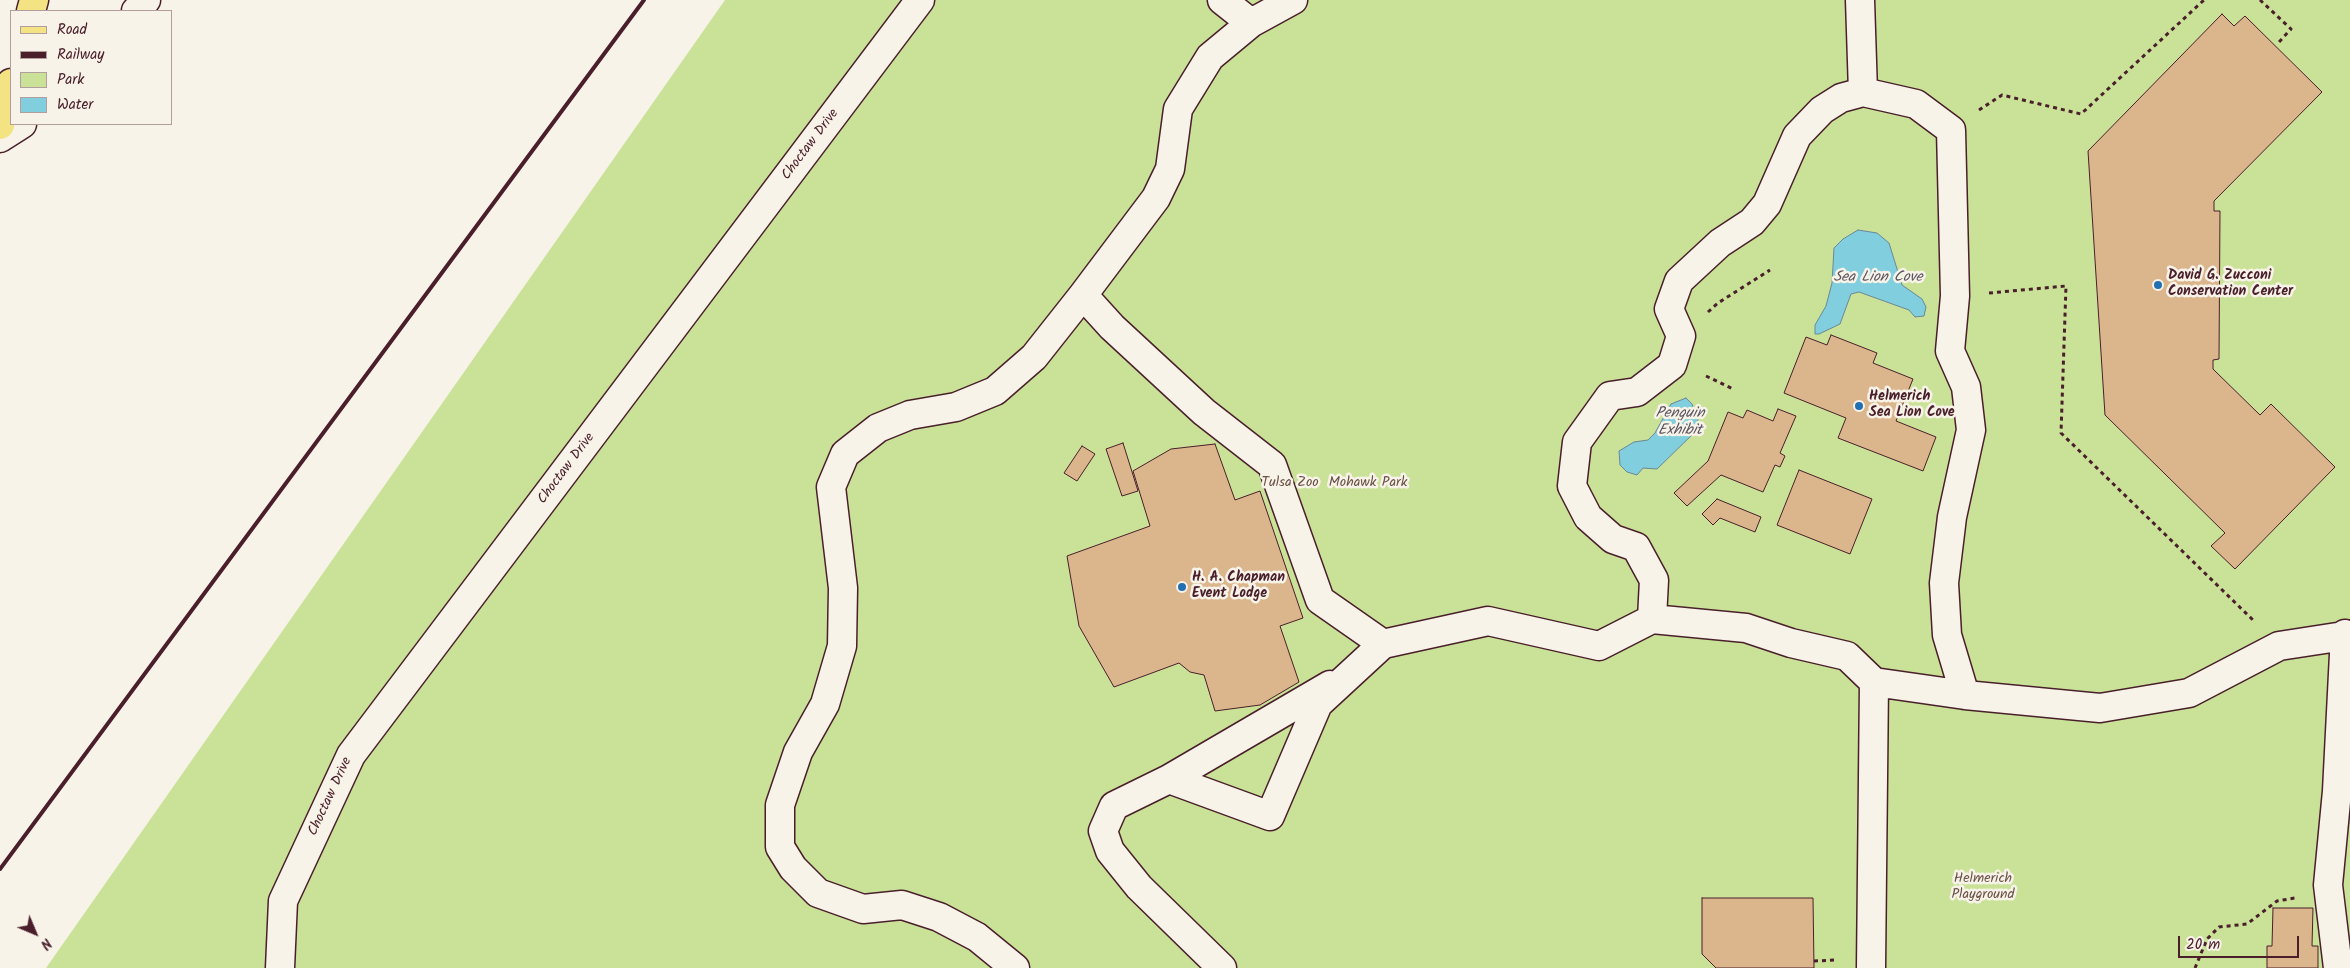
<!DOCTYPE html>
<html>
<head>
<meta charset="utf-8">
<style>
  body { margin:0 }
  #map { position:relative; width:2350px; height:968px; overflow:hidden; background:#f7f3e8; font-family:Kalam,sans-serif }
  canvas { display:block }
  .legend { position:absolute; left:10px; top:10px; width:162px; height:115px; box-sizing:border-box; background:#f7f3e8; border:1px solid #b29e9c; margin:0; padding:6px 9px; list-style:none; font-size:15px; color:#4a1f2b }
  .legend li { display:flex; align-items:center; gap:10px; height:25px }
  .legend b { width:25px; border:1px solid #b29e9c }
  .north { position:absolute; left:10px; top:908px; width:50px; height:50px; -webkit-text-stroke:4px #f7f3e8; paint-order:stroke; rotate:135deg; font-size:14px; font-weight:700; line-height:20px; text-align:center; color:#4a1f2b }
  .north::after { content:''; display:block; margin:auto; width:18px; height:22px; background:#4a1f2b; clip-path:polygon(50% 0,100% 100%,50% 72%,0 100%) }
  .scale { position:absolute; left:2178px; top:936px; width:121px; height:22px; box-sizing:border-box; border:2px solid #4a1f2b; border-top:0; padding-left:6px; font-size:15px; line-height:18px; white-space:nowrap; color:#4a1f2b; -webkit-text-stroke:4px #f7f3e8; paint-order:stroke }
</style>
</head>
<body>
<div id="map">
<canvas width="2350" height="968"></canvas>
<ul class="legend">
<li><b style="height:6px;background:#f4e382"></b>Road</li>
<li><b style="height:6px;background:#4a1f2b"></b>Railway</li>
<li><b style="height:14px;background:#cae298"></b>Park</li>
<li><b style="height:14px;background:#80cede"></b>Water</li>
</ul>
<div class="north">N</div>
<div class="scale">20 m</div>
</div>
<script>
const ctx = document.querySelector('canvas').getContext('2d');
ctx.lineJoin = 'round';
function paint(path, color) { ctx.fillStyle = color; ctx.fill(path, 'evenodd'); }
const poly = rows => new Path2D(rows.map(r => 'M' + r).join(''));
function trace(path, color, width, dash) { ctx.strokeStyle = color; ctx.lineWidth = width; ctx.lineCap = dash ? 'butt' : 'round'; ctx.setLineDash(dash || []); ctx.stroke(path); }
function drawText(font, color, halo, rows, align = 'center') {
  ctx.font = font + ' Kalam,sans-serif'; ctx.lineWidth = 5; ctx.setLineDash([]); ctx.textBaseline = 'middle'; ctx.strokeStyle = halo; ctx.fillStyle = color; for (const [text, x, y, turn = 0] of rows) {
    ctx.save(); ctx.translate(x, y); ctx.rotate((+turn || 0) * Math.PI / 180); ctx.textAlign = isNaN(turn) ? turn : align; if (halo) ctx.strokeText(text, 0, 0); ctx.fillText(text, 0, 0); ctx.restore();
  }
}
paint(poly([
  [725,0,2350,0,2350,968,46,968]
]), '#cae298');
const water = poly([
  [1858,230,1877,233,1889,243,1902,285,1922,299,1926,307,1924,316,1915,317,1909,310,1859,292,1851,294,1840,324,1819,334,1815,334,1815,325,1826,306,1832,283,1834,248,1843,239,1858,230],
  [1686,398,1692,404,1698,420,1695,432,1657,469,1643,468,1637,475,1627,472,1620,465,1619,451,1634,442,1648,440,1655,433,1671,404,1686,398]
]);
paint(water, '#80cede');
trace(water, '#6a8896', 1);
const building = poly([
  [2222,14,2234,26,2245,16,2322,92,2214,201,2214,211,2220,211,2219,359,2213,360,2213,369,2260,415,2271,404,2335,467,2235,569,2211,546,2225,533,2105,415,2088,151,2222,14],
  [1831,335,1877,353,1873,363,1913,379,1896,421,1936,437,1923,471,1838,438,1846,418,1784,393,1806,337,1827,345,1831,335],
  [1778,409,1796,416,1780,453,1785,456,1780,467,1775,465,1763,492,1721,475,1687,506,1674,493,1708,461,1728,412,1743,418,1747,410,1773,421,1778,409],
  [1123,443,1138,491,1122,496,1106,449,1123,443],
  [1215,444,1235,500,1260,491,1303,618,1280,626,1299,682,1260,705,1215,711,1204,675,1190,672,1179,663,1114,687,1079,626,1067,556,1150,526,1133,471,1171,449,1215,444],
  [1082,446,1095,454,1077,481,1064,473,1082,446],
  [1799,470,1872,499,1850,554,1777,525,1799,470],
  [1717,499,1761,517,1755,532,1720,518,1713,525,1702,514,1717,499],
  [1702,898,1813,898,1814,968,1716,968,1702,954,1702,898],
  [2273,908,2313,908,2312,946,2318,946,2318,968,2267,968,2267,946,2272,946,2273,908]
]);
paint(building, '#dbb68d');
trace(building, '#4a1f2b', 1);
const minor = poly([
  [1222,0,1251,23],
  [1293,0,1251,23,1210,57,1178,109,1170,169,1156,198,1083,295,1112,327,1204,412,1272,465,1320,600,1383,644],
  [1860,0,1863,92,1916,104,1951,130,1955,296,1950,351,1966,387,1971,430,1952,517,1944,583,1947,635,1965,695],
  [136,11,146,0],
  [0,138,22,124],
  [1652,619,1654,580,1636,547,1613,539,1588,517,1572,486,1577,442,1610,396,1637,392,1672,365,1681,336,1669,309,1679,281,1720,243,1752,222,1767,204,1797,136,1822,110,1841,98,1863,92],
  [1169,779,1330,685],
  [280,968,283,901,351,755,920,0],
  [1015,968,977,937,939,917,902,905,863,909,818,893,793,868,780,847,780,805,798,752,825,704,842,646,843,588,831,487,845,454,878,428,910,415,956,407,995,391,1034,357,1083,295],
  [1222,968,1139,887,1110,851,1103,831,1114,806,1169,779,1270,816,1318,704,1383,644,1488,621,1599,646,1652,619,1746,628,1791,643,1847,656,1874,682,1965,695,2100,708,2189,693,2279,646,2350,635],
  [1871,968,1874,682],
  [2338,968,2328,885,2337,791,2345,634]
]);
const major = poly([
  [31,11,34,0],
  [0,125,11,83]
]);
trace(minor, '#4a1f2b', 31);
trace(major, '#4a1f2b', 31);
trace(poly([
  [2260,0,2291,29,2279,42],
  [1979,110,2002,95,2081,114,2204,0],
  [1989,293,2066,286,2061,433,2254,621],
  [1708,312,1718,303,1770,270],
  [1706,376,1733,389],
  [1814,961,1836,960],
  [2195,968,2207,939,2219,927,2247,924,2277,901,2295,898]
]), '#4a1f2b', 3, [4, 4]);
trace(minor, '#f7f3e8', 28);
trace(major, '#f4e382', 28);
trace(poly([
  [0,869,644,0]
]), '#4a1f2b', 4);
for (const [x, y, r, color] of [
  [2158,285,5,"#1f6fb2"],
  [1859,406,5,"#1f6fb2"],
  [1182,587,5,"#1f6fb2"]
]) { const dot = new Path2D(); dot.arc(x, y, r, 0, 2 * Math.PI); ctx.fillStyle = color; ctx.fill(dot); trace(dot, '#f7f3e8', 2); }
drawText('14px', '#4a1f2b', '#f7f3e8', [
  ["Choctaw Drive",811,145,-53],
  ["Choctaw Drive",567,469,-53],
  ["Choctaw Drive",331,797,-65]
]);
drawText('bold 14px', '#4a1f2b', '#f7f3e8', [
  ["David G. Zucconi",2168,277],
  ["Conservation Center",2168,293],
  ["Helmerich",1869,398],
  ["Sea Lion Cove",1869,414],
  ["H. A. Chapman",1192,579],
  ["Event Lodge",1192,595]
], 'left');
drawText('14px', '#6a5046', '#f7f3e8', [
  ["Tulsa Zoo",1290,484],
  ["Mohawk Park",1368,484],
  ["Helmerich",1983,880],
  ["Playground",1983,896]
]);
drawText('italic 15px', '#5a5461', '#f7f3e8', [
  ["Sea Lion Cove",1878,278],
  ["Penguin",1680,414],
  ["Exhibit",1680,431]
]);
</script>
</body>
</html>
